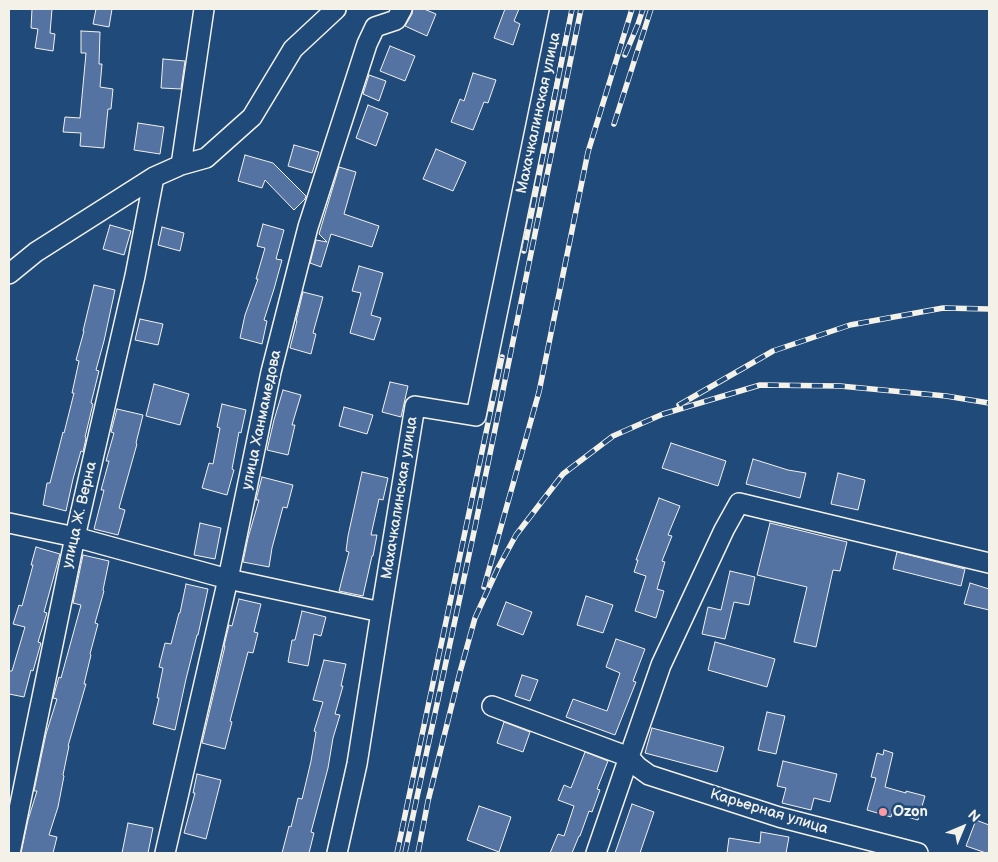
<!DOCTYPE html>
<html>
<head>
<meta charset="utf-8">
<style>
  body { margin:0 }
  #map { position:relative; width:998px; height:862px; overflow:hidden; background:#1f4a7a; font-family:"Balsamiq Sans",sans-serif }
  canvas { display:block }
  .frame { position:absolute; inset:0; border:10px solid #f4f1e8; pointer-events:none }
  .north { position:absolute; left:938px; top:802px; width:50px; height:50px; -webkit-text-stroke:4px #1f4a7a; paint-order:stroke; rotate:45deg; font-size:14px; font-weight:700; line-height:20px; text-align:center; color:#f4f1e8 }
  .north::after { content:''; display:block; margin:auto; width:18px; height:22px; background:#f4f1e8; clip-path:polygon(50% 0,100% 100%,50% 72%,0 100%) }
</style>
</head>
<body>
<div id="map">
<canvas width="998" height="862"></canvas>
<div class="frame"></div>
<div class="north">N</div>
</div>
<script>
const ctx = document.querySelector('canvas').getContext('2d');
ctx.lineJoin = 'round';
function paint(path, color) { ctx.fillStyle = color; ctx.fill(path, 'evenodd'); }
const poly = rows => new Path2D(rows.map(r => 'M' + r).join(''));
function trace(path, color, width, dash) { ctx.strokeStyle = color; ctx.lineWidth = width; ctx.lineCap = dash ? 'butt' : 'round'; ctx.setLineDash(dash || []); ctx.stroke(path); }
function drawText(font, color, halo, rows, align = 'center') {
  ctx.font = font + ' "Balsamiq Sans",sans-serif'; ctx.lineWidth = 5; ctx.setLineDash([]); ctx.textBaseline = 'middle'; ctx.strokeStyle = halo; ctx.fillStyle = color; for (const [text, x, y, turn = 0] of rows) {
    ctx.save(); ctx.translate(x, y); ctx.rotate((+turn || 0) * Math.PI / 180); ctx.textAlign = isNaN(turn) ? turn : align; if (halo) ctx.strokeText(text, 0, 0); ctx.fillText(text, 0, 0); ctx.restore();
  }
}
const building = poly([
  [32,9,52,9,50,33,55,34,53,51,35,48,38,29,31,28,32,9],
  [96,9,112,9,109,27,93,24,96,9],
  [413,9,424,9,436,14,427,36,405,26,412,14,413,9],
  [505,9,519,9,514,21,520,24,513,45,494,38,505,9],
  [81,31,100,32,99,64,102,64,100,87,113,89,111,109,108,109,104,148,80,146,81,133,63,132,65,117,80,118,86,53,81,53,81,31],
  [390,46,415,56,405,81,380,71,390,46],
  [163,59,185,61,181,89,161,88,163,59],
  [473,73,496,80,488,103,484,102,473,130,451,122,460,99,464,101,473,73],
  [369,75,386,81,379,101,363,94,369,75],
  [368,105,388,113,376,146,356,138,368,105],
  [138,123,164,127,160,154,134,150,138,123],
  [294,145,319,152,312,173,288,166,294,145],
  [436,149,466,162,453,191,423,179,436,149],
  [245,155,273,163,306,196,305,199,294,210,265,180,262,188,238,181,245,155],
  [339,167,356,172,344,214,379,226,372,247,331,234,321,267,310,263,316,240,327,242,319,234,339,167],
  [263,224,284,230,276,259,282,260,274,289,264,320,267,321,262,344,240,338,245,315,258,279,256,279,265,248,257,246,263,224],
  [110,225,131,231,124,255,103,249,110,225],
  [162,227,184,233,180,251,158,245,162,227],
  [359,266,383,273,371,315,381,318,374,340,350,333,361,293,352,291,359,266],
  [94,285,115,290,104,341,96,370,99,371,91,403,93,404,85,437,86,438,83,452,81,451,73,479,66,511,43,505,47,483,50,483,63,432,64,433,74,393,72,393,79,361,76,360,84,331,83,331,94,285],
  [303,292,323,297,313,333,316,334,311,354,290,348,297,321,296,321,303,292],
  [140,319,163,324,158,345,135,340,140,319],
  [390,382,408,386,401,417,382,412,390,382],
  [154,384,189,394,180,425,146,416,154,384],
  [283,390,301,395,292,425,295,425,288,455,267,450,274,420,283,390],
  [222,404,246,410,241,433,239,432,232,469,234,470,227,495,202,488,209,463,213,464,220,428,217,427,222,404],
  [344,407,373,415,367,434,339,426,344,407],
  [117,409,143,415,136,443,137,444,119,508,125,510,118,535,94,529,104,490,101,490,109,461,106,461,114,433,111,432,117,409],
  [671,443,726,461,718,486,662,468,671,443],
  [753,459,788,470,806,473,800,498,746,484,753,459],
  [362,472,388,478,383,500,379,499,371,535,377,535,373,556,372,556,363,596,339,591,349,552,346,551,348,536,362,472],
  [838,473,865,480,858,510,831,504,838,473],
  [262,477,293,485,287,508,283,507,272,548,269,567,243,562,248,538,259,500,256,500,262,477],
  [659,498,680,506,668,535,672,536,662,561,665,562,657,589,664,591,656,618,635,611,646,576,634,572,638,560,636,560,659,498],
  [200,523,221,528,215,559,194,555,200,523],
  [770,523,847,542,840,571,833,570,816,647,794,642,807,587,757,575,770,523],
  [36,547,60,554,44,612,47,613,38,642,41,643,33,671,31,670,24,697,9,694,9,671,12,671,25,627,13,624,19,605,22,606,33,565,31,565,36,547],
  [897,552,965,569,961,586,893,569,897,552],
  [83,555,109,561,103,590,104,591,95,623,98,624,90,654,91,655,84,684,86,684,68,746,69,746,63,775,64,776,58,807,49,835,57,837,53,853,21,853,28,820,37,791,34,791,46,734,57,699,53,698,59,677,61,678,81,605,73,603,83,555],
  [730,571,755,577,749,605,734,602,725,639,702,634,708,607,721,610,730,571],
  [970,583,989,589,989,610,964,604,970,583],
  [186,584,208,589,198,635,197,635,186,679,175,730,153,724,159,698,157,698,163,668,159,667,165,643,171,644,179,613,180,613,186,584],
  [586,596,613,605,603,633,577,625,586,596],
  [239,599,261,604,254,632,258,633,253,653,248,652,230,721,232,722,225,749,202,743,225,646,224,646,229,625,232,626,239,599],
  [506,602,532,612,523,635,497,625,506,602],
  [302,611,326,617,321,636,314,634,308,666,288,662,292,640,295,640,302,611],
  [616,639,645,649,633,681,636,682,615,735,566,717,573,699,607,711,620,673,606,667,616,639],
  [715,642,775,659,767,687,708,670,715,642],
  [324,660,346,664,341,686,343,686,335,714,340,715,333,738,328,768,311,832,314,833,309,853,282,853,289,826,291,827,298,798,302,799,311,761,316,732,314,731,323,702,313,700,324,660],
  [522,675,538,680,530,701,515,696,522,675],
  [767,712,785,716,776,754,758,750,767,712],
  [504,722,530,732,523,752,497,743,504,722],
  [652,728,724,747,717,772,645,753,652,728],
  [884,750,893,753,885,787,906,793,906,791,925,796,918,820,892,813,891,817,867,810,876,778,871,777,877,753,883,755,884,750],
  [585,752,608,761,597,789,600,790,592,812,589,811,580,836,579,836,572,853,550,853,558,834,564,836,574,806,558,800,564,785,571,788,585,752],
  [783,761,837,774,830,802,814,798,811,810,782,803,786,788,777,786,783,761],
  [197,774,221,780,206,839,184,833,195,793,193,793,197,774],
  [632,804,654,812,640,853,615,853,632,804],
  [479,806,511,817,499,852,467,840,479,806],
  [976,820,989,825,989,853,986,853,966,846,976,820],
  [128,823,153,828,148,853,122,853,128,823],
  [761,832,789,837,786,853,727,853,729,838,760,843,761,832]
]);
paint(building, '#5473a3');
trace(building, '#f4f1e8', 1);
const minor = poly([
  [181,165,204,9],
  [9,274,36,252,154,177,181,165,206,158,252,117,293,49,336,9],
  [9,523,75,537,228,579,381,612],
  [492,706,629,757,638,767,649,775,779,817,918,853],
  [10,853,75,537,135,276,154,177],
  [165,853,228,579,271,372,308,227,367,44,375,27,396,20,402,9],
  [337,853,357,764,381,612,415,406,476,416,560,9],
  [596,853,629,757,661,665,724,530,739,503,989,563]
]);
trace(minor, '#f4f1e8', 22);
trace(minor, '#1f4a7a', 19);
const rail = poly([
  [625,55,638,24,643,9],
  [614,124,651,9],
  [524,251,572,9],
  [679,405,773,351,850,325,943,308,989,309],
  [484,587,539,392,588,152,632,9],
  [397,853,502,357],
  [405,853,475,527,581,9],
  [418,853,428,801,460,672,475,618,498,568,516,535,563,474,613,436,663,414,760,385,840,386,946,396,989,403]
]);
trace(rail, '#f4f1e8', 5.5);
trace(rail, '#1f4a7a', 4, [11]);
for (const [x, y, r, color] of [
  [883,812,5,"#ff9aa2"]
]) { const dot = new Path2D(); dot.arc(x, y, r, 0, 2 * Math.PI); ctx.fillStyle = color; ctx.fill(dot); trace(dot, '#1f4a7a', 2); }
drawText('15px', '#f4f1e8', '#1f4a7a', [
  ["Махачкалинская улица",539,113,-78],
  ["улица Ханмамедова",262,420,-78],
  ["Махачкалинская улица",400,498,-81],
  ["улица Ж. Верна",80,515,-77],
  ["Карьерная улица",769,812,17]
]);
drawText('bold 15px', '#f4f1e8', '#1f4a7a', [
  ["Ozon",893,812]
], 'left');
</script>
</body>
</html>
